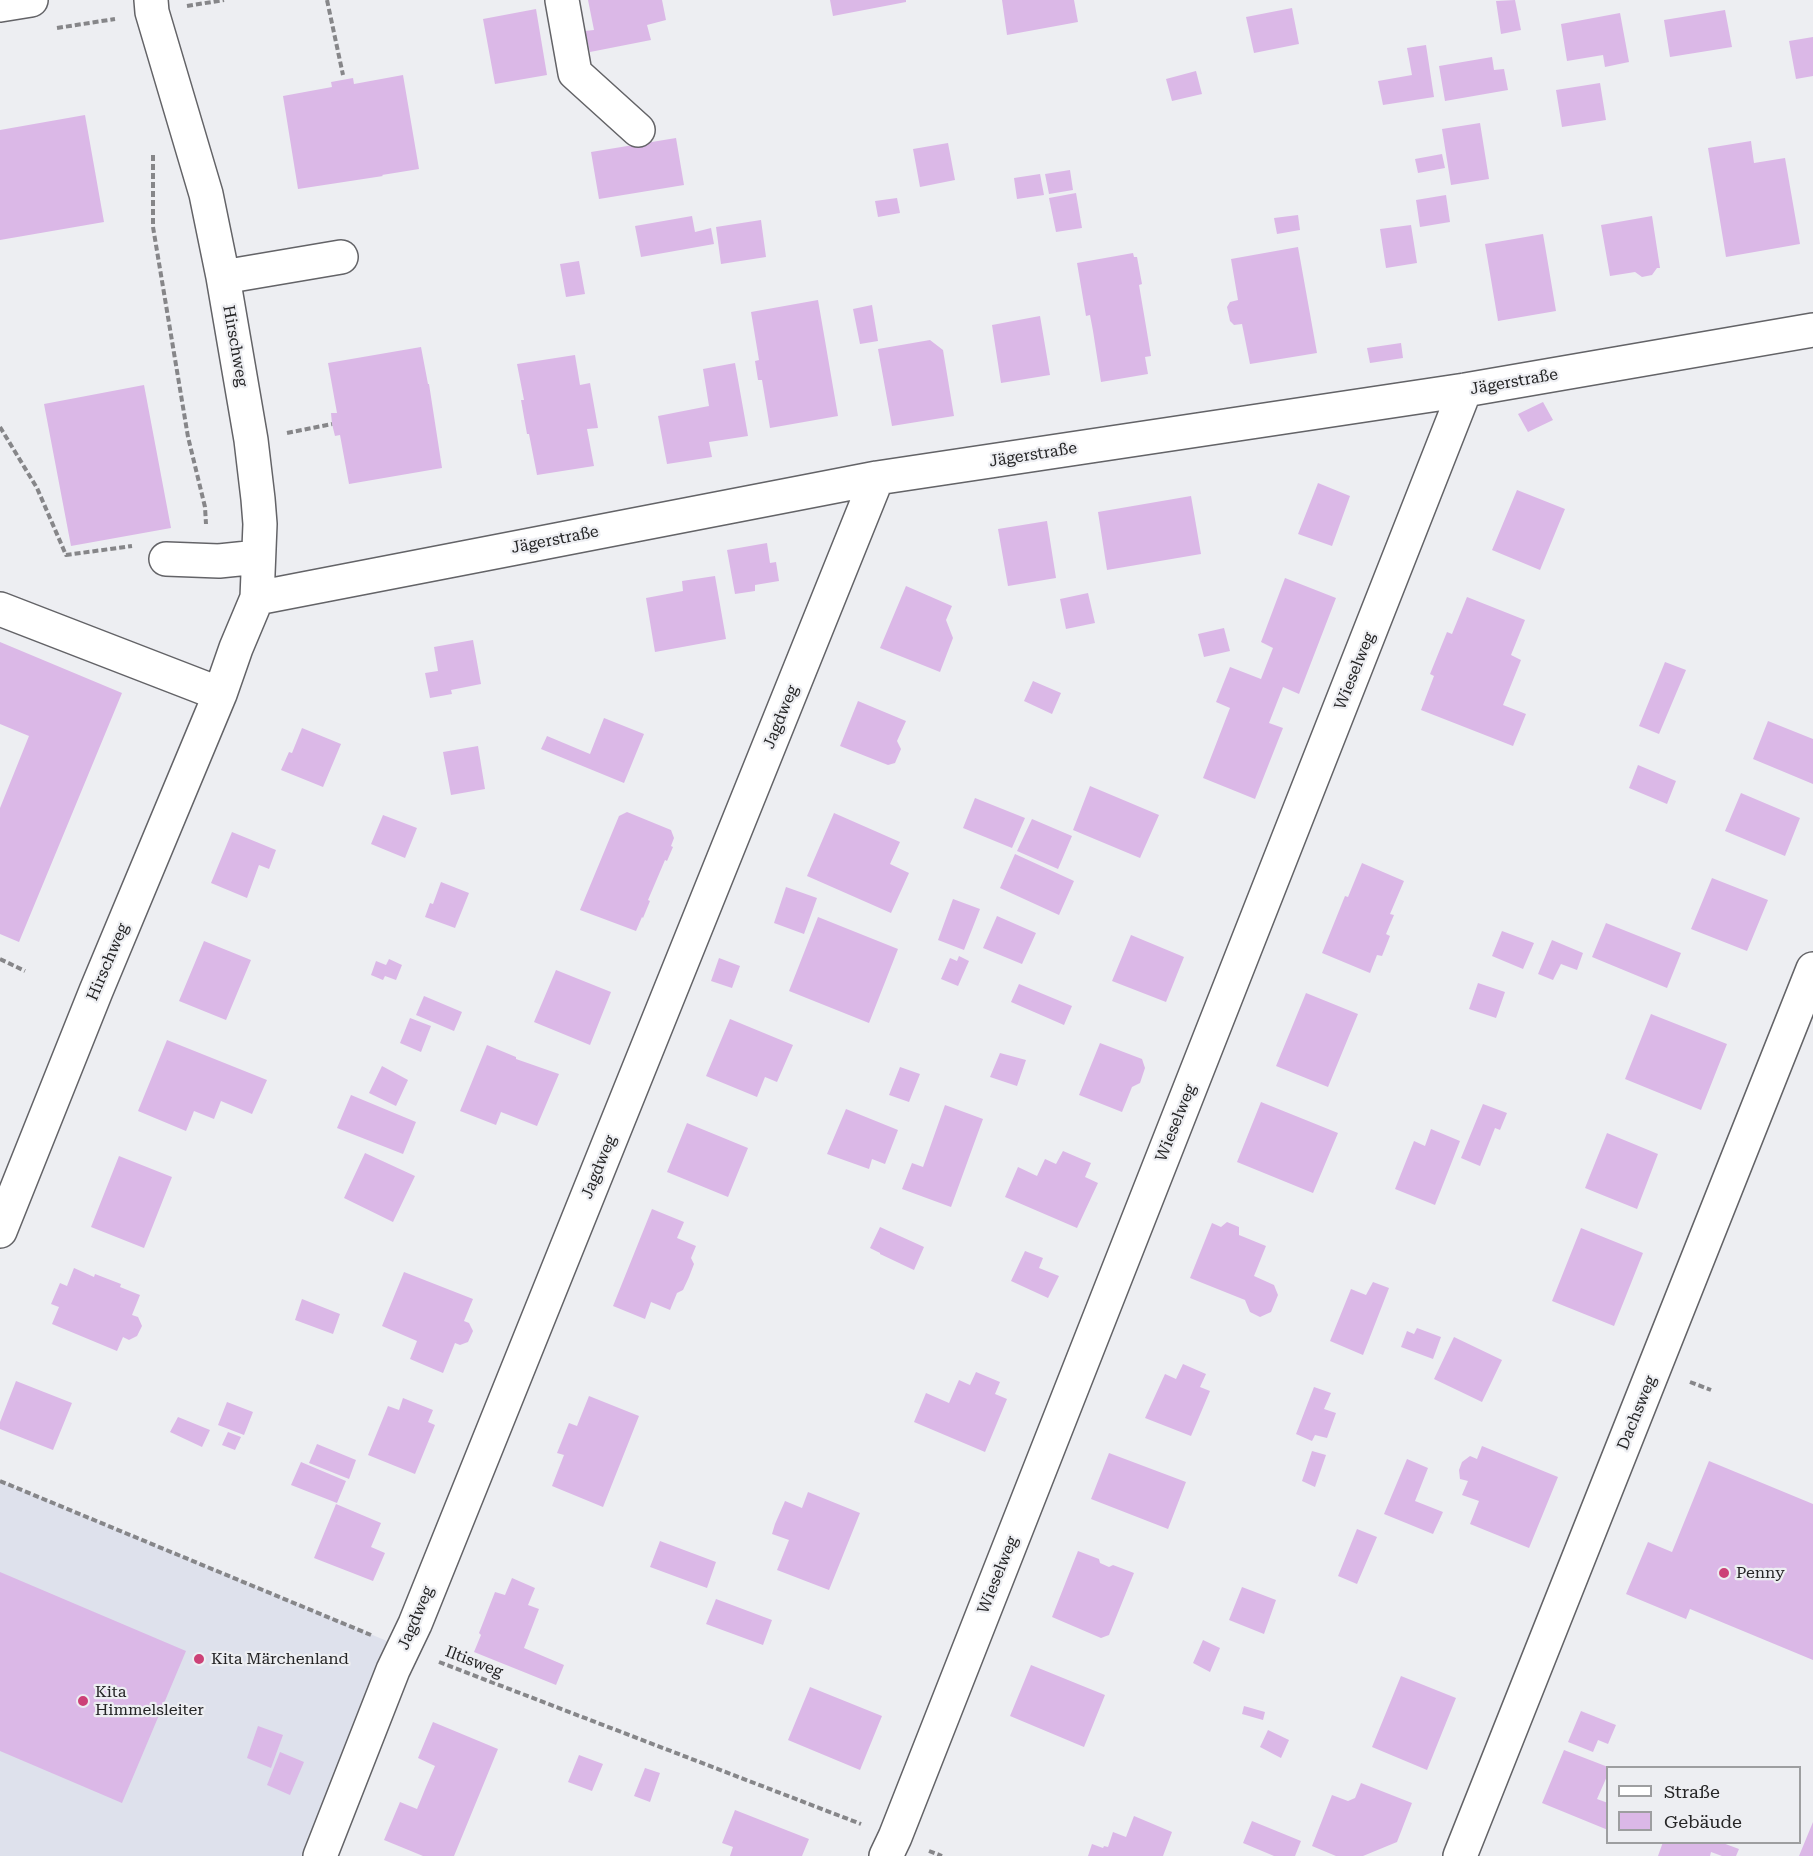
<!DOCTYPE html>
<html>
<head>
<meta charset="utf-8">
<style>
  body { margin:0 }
  #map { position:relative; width:1813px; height:1856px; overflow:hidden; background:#edeef2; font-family:"Roboto Serif",serif }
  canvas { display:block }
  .legend { position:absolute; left:1606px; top:1766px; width:195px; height:78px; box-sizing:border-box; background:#edeef2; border:2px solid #9d9ea0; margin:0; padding:8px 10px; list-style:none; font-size:18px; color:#252526 }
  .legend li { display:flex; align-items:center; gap:12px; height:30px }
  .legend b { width:30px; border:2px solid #9d9ea0 }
</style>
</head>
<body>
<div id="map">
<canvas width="1813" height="1856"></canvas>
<ul class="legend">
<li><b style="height:8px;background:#fff"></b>Straße</li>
<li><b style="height:16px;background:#dbb8e7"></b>Gebäude</li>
</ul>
</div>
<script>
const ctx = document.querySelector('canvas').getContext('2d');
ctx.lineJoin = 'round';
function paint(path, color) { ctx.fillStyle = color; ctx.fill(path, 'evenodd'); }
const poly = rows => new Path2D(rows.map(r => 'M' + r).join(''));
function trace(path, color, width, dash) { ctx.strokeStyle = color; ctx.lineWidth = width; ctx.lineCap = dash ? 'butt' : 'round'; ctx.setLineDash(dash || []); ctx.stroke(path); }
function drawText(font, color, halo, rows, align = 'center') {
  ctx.font = font + ' "Roboto Serif",serif'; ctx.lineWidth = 4.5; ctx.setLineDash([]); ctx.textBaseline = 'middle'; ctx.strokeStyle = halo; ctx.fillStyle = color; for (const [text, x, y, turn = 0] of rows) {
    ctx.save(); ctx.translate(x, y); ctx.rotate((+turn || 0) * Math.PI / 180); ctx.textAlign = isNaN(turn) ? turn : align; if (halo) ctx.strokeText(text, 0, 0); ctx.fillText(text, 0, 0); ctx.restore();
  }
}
paint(poly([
  [0,1481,404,1648,320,1856,0,1856]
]), '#dee1ec');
paint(poly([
  [588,0,662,0,666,20,647,25,651,40,590,52,585,31,594,30],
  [830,0,906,0,906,2,833,16],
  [1002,0,1074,0,1078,22,1007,35],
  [1515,0,1521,30,1501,34,1496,1],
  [1292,8,1299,44,1254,53,1246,17],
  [536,9,547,75,495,84,483,19],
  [1725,10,1732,47,1670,57,1664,20],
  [1620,13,1629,62,1605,67,1603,55,1567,61,1561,24],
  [1813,37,1813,76,1796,79,1789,41],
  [1426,45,1434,97,1383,105,1378,81,1412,75,1407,48],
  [1492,57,1494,70,1504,69,1508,90,1445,101,1439,66],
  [1196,71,1202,94,1172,101,1166,79],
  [403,75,419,169,382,175,383,176,298,189,283,96,332,87,331,82,353,78,354,84],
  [1600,83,1606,120,1562,127,1556,90],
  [85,115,104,222,0,240,0,130],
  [1480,123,1489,179,1451,185,1442,129],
  [676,138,684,185,599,199,591,152],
  [1751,141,1754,163,1785,158,1800,244,1726,257,1708,148],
  [948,143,955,180,920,187,913,149],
  [1442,154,1445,168,1418,173,1415,159],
  [1070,170,1073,190,1049,194,1045,174],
  [1040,174,1044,195,1017,199,1014,178],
  [1076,193,1082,228,1056,232,1049,198],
  [1446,195,1450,222,1420,227,1416,200],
  [897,198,900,213,878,217,875,201],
  [1298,215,1300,230,1277,234,1274,218],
  [692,216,695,232,711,228,714,244,641,257,635,226],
  [1652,216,1660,268,1657,268,1652,275,1642,277,1635,272,1610,276,1601,225],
  [761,220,766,257,721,264,716,227],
  [1411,225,1417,263,1386,268,1380,229],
  [1543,234,1556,311,1498,321,1485,244],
  [1298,247,1317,353,1250,364,1242,324,1234,325,1230,321,1227,307,1230,302,1238,300,1231,259],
  [1133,253,1134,257,1137,257,1142,284,1139,285,1151,356,1145,357,1148,374,1101,382,1093,331,1090,315,1086,316,1077,263],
  [579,261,585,294,566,297,560,264],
  [818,300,838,416,770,428,762,380,758,380,755,361,759,360,751,312],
  [872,305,878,341,860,344,853,309],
  [1040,316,1050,375,1001,383,992,325],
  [930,340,943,350,954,416,892,426,878,349],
  [1401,343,1403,358,1370,363,1367,348],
  [421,347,428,384,429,384,442,468,349,484,340,435,335,436,332,424,331,413,337,413,328,363],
  [575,355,580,385,590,383,598,428,587,429,594,466,537,475,529,434,527,434,521,400,524,400,517,364],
  [735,363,748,436,709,442,712,457,667,464,658,416,709,406,703,369],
  [144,385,171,528,71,546,44,404],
  [1543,402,1553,420,1528,432,1518,414],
  [1318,483,1350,496,1332,546,1298,534],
  [1517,490,1565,509,1540,570,1492,550],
  [1191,496,1201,554,1107,570,1098,512],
  [1047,521,1056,578,1008,586,998,529],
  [767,543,770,563,776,562,779,581,755,585,755,591,735,594,727,550],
  [715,576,726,639,655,652,646,598,683,591,682,581],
  [1285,578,1336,598,1299,694,1283,687,1269,723,1283,728,1255,799,1203,778,1230,708,1216,702,1230,667,1261,679,1273,648,1261,642],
  [906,586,952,606,946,620,953,638,940,672,880,648],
  [1088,593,1095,623,1066,629,1060,599],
  [1467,597,1525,620,1511,655,1521,660,1503,705,1526,714,1513,746,1421,710,1434,676,1430,674,1447,632,1452,634],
  [1224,628,1230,651,1204,657,1198,634],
  [473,640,481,684,451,690,452,694,430,698,425,673,438,671,434,647],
  [0,642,122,693,19,942,0,934,0,808,29,736,0,724],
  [1665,662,1686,670,1659,734,1639,726],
  [1033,681,1061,693,1052,714,1024,701],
  [858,701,906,721,897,741,901,749,895,763,888,765,840,746],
  [604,718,644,734,624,783,541,749,547,736,590,754],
  [1768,721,1813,739,1813,784,1753,759],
  [302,728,341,744,323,787,281,770,289,752,292,753],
  [478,746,485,789,451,795,443,752],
  [1638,765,1676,781,1667,804,1629,788],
  [1090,786,1159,815,1140,858,1073,830],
  [1741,793,1800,818,1785,856,1725,831],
  [975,798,1025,818,1012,848,963,828],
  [627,812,671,830,674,838,671,846,673,847,667,861,665,860,648,900,650,901,643,918,642,917,636,931,580,910,619,816],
  [834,813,900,842,890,864,909,873,891,913,807,876],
  [383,815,417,828,405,858,371,844],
  [1032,819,1072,836,1058,869,1017,851],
  [232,832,276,850,269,869,259,865,247,898,211,883],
  [1015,854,1074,881,1059,915,1000,888],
  [1362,863,1404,881,1390,914,1394,915,1386,934,1390,936,1382,956,1377,955,1370,973,1322,953,1345,896,1348,897],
  [1712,878,1768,900,1747,951,1691,929],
  [441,882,469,893,455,928,425,917,430,903,433,904],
  [786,887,817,898,804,934,774,923],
  [953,899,980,909,964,950,938,940],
  [997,916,1036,933,1022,964,983,948],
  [818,917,898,949,869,1023,789,991],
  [1606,923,1681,953,1667,988,1592,957],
  [1502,931,1534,943,1523,969,1492,956],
  [1131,935,1184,957,1166,1002,1112,981],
  [1552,940,1583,953,1577,970,1561,964,1553,980,1538,974],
  [204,941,251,960,226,1020,179,1001],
  [959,956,969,961,958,986,941,979,950,958,957,961],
  [719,958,740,966,732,988,711,981],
  [389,959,402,965,396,980,385,976,383,980,371,975,376,961,386,965],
  [556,970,611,992,590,1045,534,1022],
  [1478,983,1505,992,1496,1018,1469,1009],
  [1019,984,1072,1006,1064,1025,1011,1002],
  [1306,993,1358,1014,1328,1087,1276,1066],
  [424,996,462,1012,454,1031,416,1015],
  [1651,1014,1727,1044,1701,1110,1625,1079],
  [410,1018,431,1026,421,1052,400,1043],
  [730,1019,793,1045,777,1082,765,1077,757,1097,706,1076],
  [167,1040,267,1080,252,1114,221,1101,214,1119,194,1111,186,1131,138,1111],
  [1100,1043,1142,1059,1145,1068,1140,1083,1132,1087,1122,1112,1079,1095],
  [487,1045,516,1057,516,1059,559,1074,537,1126,501,1112,496,1125,460,1111],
  [1000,1053,1026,1060,1017,1086,990,1077],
  [382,1066,408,1080,396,1106,369,1093],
  [900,1067,920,1074,909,1102,889,1095],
  [351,1095,416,1122,403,1154,337,1128],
  [1261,1102,1338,1133,1313,1193,1237,1162],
  [1483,1104,1507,1113,1500,1130,1495,1128,1480,1166,1461,1158],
  [945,1105,983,1119,951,1207,902,1189,912,1163,923,1167],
  [846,1109,898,1130,885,1164,872,1159,869,1169,827,1154],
  [687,1123,748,1148,728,1197,667,1172],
  [1431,1129,1460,1141,1435,1205,1395,1189,1414,1141,1425,1146],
  [1607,1133,1658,1154,1637,1209,1585,1188],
  [1063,1151,1091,1163,1085,1177,1098,1183,1077,1228,1005,1197,1018,1167,1037,1176,1045,1159,1056,1164],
  [365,1153,415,1176,393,1222,344,1198],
  [119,1156,172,1177,144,1248,91,1227],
  [652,1209,684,1222,677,1238,696,1246,691,1258,694,1264,689,1277,683,1290,677,1293,670,1310,651,1302,645,1319,613,1306],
  [1227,1222,1239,1227,1239,1235,1266,1246,1254,1276,1274,1285,1278,1295,1271,1312,1260,1317,1250,1312,1245,1300,1190,1278,1212,1223,1221,1227],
  [880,1227,924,1247,914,1270,880,1254,880,1253,870,1248],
  [1581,1228,1643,1253,1614,1326,1552,1301],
  [1025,1251,1043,1258,1039,1268,1059,1276,1048,1298,1011,1281],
  [74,1268,94,1277,95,1274,121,1284,120,1287,140,1295,132,1315,138,1317,142,1326,137,1336,129,1340,123,1337,117,1351,52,1324,59,1307,51,1304,60,1283,67,1286],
  [404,1272,473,1299,464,1321,469,1323,473,1331,468,1342,460,1345,455,1343,443,1373,410,1359,417,1341,382,1326],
  [1373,1282,1389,1288,1363,1355,1330,1341,1351,1289,1366,1295],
  [302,1299,340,1314,333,1334,295,1320],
  [1417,1328,1441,1337,1433,1359,1401,1347,1407,1331,1414,1334],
  [1454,1337,1502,1360,1482,1402,1434,1379],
  [1183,1364,1206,1374,1200,1387,1210,1391,1191,1436,1145,1418,1165,1374,1176,1379],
  [976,1372,1000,1382,995,1394,1007,1399,985,1452,914,1422,926,1393,949,1403,959,1380,970,1385],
  [16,1381,72,1403,53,1450,0,1429,0,1422],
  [1314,1387,1331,1393,1324,1409,1336,1413,1327,1438,1315,1435,1312,1441,1296,1434],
  [589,1396,639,1416,603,1507,552,1486,564,1455,557,1453,569,1423,577,1426],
  [403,1398,433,1410,428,1422,435,1425,415,1474,368,1455,388,1406,399,1410],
  [227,1402,253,1412,244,1435,218,1425],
  [178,1417,210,1430,202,1447,170,1432],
  [228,1432,241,1437,235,1450,222,1445],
  [317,1444,356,1460,349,1479,309,1463],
  [1482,1446,1558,1477,1529,1548,1470,1524,1479,1501,1462,1495,1468,1481,1460,1479,1459,1470,1462,1462,1470,1456,1477,1459],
  [1312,1451,1326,1455,1315,1487,1302,1481],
  [1109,1453,1186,1482,1168,1529,1091,1499],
  [1407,1459,1428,1468,1415,1501,1443,1512,1433,1534,1384,1514],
  [1709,1461,1813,1504,1813,1660,1690,1609,1686,1619,1626,1594,1648,1542,1672,1552],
  [301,1462,346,1481,337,1503,291,1485],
  [808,1492,860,1513,829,1590,777,1570,789,1540,772,1534,775,1524,785,1501,802,1508],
  [336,1504,381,1523,371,1547,385,1553,373,1581,314,1558],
  [1357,1529,1377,1537,1357,1584,1338,1576],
  [660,1541,716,1562,707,1588,650,1567],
  [1078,1551,1099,1559,1100,1563,1109,1567,1113,1565,1134,1573,1109,1635,1101,1638,1052,1617],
  [0,1572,186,1651,122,1803,0,1751],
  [512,1578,535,1588,528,1605,539,1609,524,1648,564,1665,556,1685,474,1652,481,1635,479,1633,495,1592,505,1595],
  [1242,1587,1276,1600,1264,1634,1229,1620],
  [716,1599,772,1620,763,1645,706,1624],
  [1203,1640,1220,1648,1210,1672,1193,1663],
  [1031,1665,1105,1695,1084,1747,1010,1716],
  [1401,1676,1456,1698,1427,1770,1372,1747],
  [810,1687,882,1716,860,1770,788,1740],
  [1244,1706,1265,1712,1263,1720,1242,1714],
  [1581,1711,1616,1725,1608,1744,1598,1740,1593,1752,1568,1742],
  [433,1722,498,1749,454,1856,423,1856,384,1840,400,1802,417,1809,426,1787,435,1766,418,1758],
  [258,1726,283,1735,271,1768,247,1758],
  [1268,1730,1289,1740,1281,1758,1260,1747],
  [1564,1750,1608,1767,1608,1774,1597,1799,1608,1803,1608,1830,1542,1803],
  [280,1752,304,1762,290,1795,267,1785],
  [579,1755,603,1764,592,1791,568,1782],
  [645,1768,660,1773,650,1802,634,1796],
  [1361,1783,1412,1803,1397,1842,1363,1856,1336,1856,1312,1846,1332,1795,1348,1801,1355,1798],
  [735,1810,809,1839,802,1856,730,1856,733,1847,722,1843],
  [1134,1816,1172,1832,1163,1856,1088,1856,1092,1844,1103,1848,1104,1846,1108,1847,1113,1832,1126,1837],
  [1252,1821,1301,1841,1295,1856,1274,1856,1243,1843],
  [1813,1822,1813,1856,1799,1856],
  [1663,1842,1720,1842,1739,1849,1736,1856,1722,1856,1711,1852,1710,1856,1658,1856]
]), '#dbb8e7');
const minor = poly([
  [562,0,575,73,638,130],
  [0,5,31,0],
  [223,277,341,257],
  [166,559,219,561,258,557],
  [257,598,877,478,1465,390,1813,330],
  [0,609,220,694],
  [0,1231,96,991,220,694,236,648,257,598,260,524,258,499,251,440,223,277,206,194,152,12,151,0],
  [320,1856,393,1670,415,1624,877,478],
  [886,1856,895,1837,1465,390],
  [1460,1856,1813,969]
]);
trace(minor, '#636367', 36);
trace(poly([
  [327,0,343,75],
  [187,6,224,0],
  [57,28,115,19],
  [153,155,153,227,188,437,205,507,206,524],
  [0,427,37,488,66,555,132,546],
  [287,433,332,424],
  [0,959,25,971],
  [1690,1382,1711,1390],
  [0,1481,371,1635],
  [439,1662,861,1824],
  [929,1851,942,1856]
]), '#868689', 4, [6, 3]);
trace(minor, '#fff', 33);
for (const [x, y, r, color] of [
  [1724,1573,6,"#cc4177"],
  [199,1659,6,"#cc4177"],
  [83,1701,6,"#cc4177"]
]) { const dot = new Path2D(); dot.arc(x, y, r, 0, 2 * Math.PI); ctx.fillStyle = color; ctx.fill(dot); trace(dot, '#edeef2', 2); }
drawText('16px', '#252526', '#edeef2', [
  ["Hirschweg",235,346,80],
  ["Jägerstraße",1514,382,-10],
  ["Jägerstraße",1033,455,-9],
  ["Jägerstraße",555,540,-11],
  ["Wieselweg",1355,671,-68],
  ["Jagdweg",781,717,-68],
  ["Hirschweg",108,962,-67],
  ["Wieselweg",1176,1123,-68],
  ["Jagdweg",599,1167,-68],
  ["Dachsweg",1637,1413,-68],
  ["Wieselweg",998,1575,-68],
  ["Jagdweg",416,1618,-67],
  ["Iltisweg",474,1662,21]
]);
drawText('16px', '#252526', '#edeef2', [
  ["Penny",1736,1573],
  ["Kita Märchenland",211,1659],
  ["Kita",95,1692],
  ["Himmelsleiter",95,1710]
], 'left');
</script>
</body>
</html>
